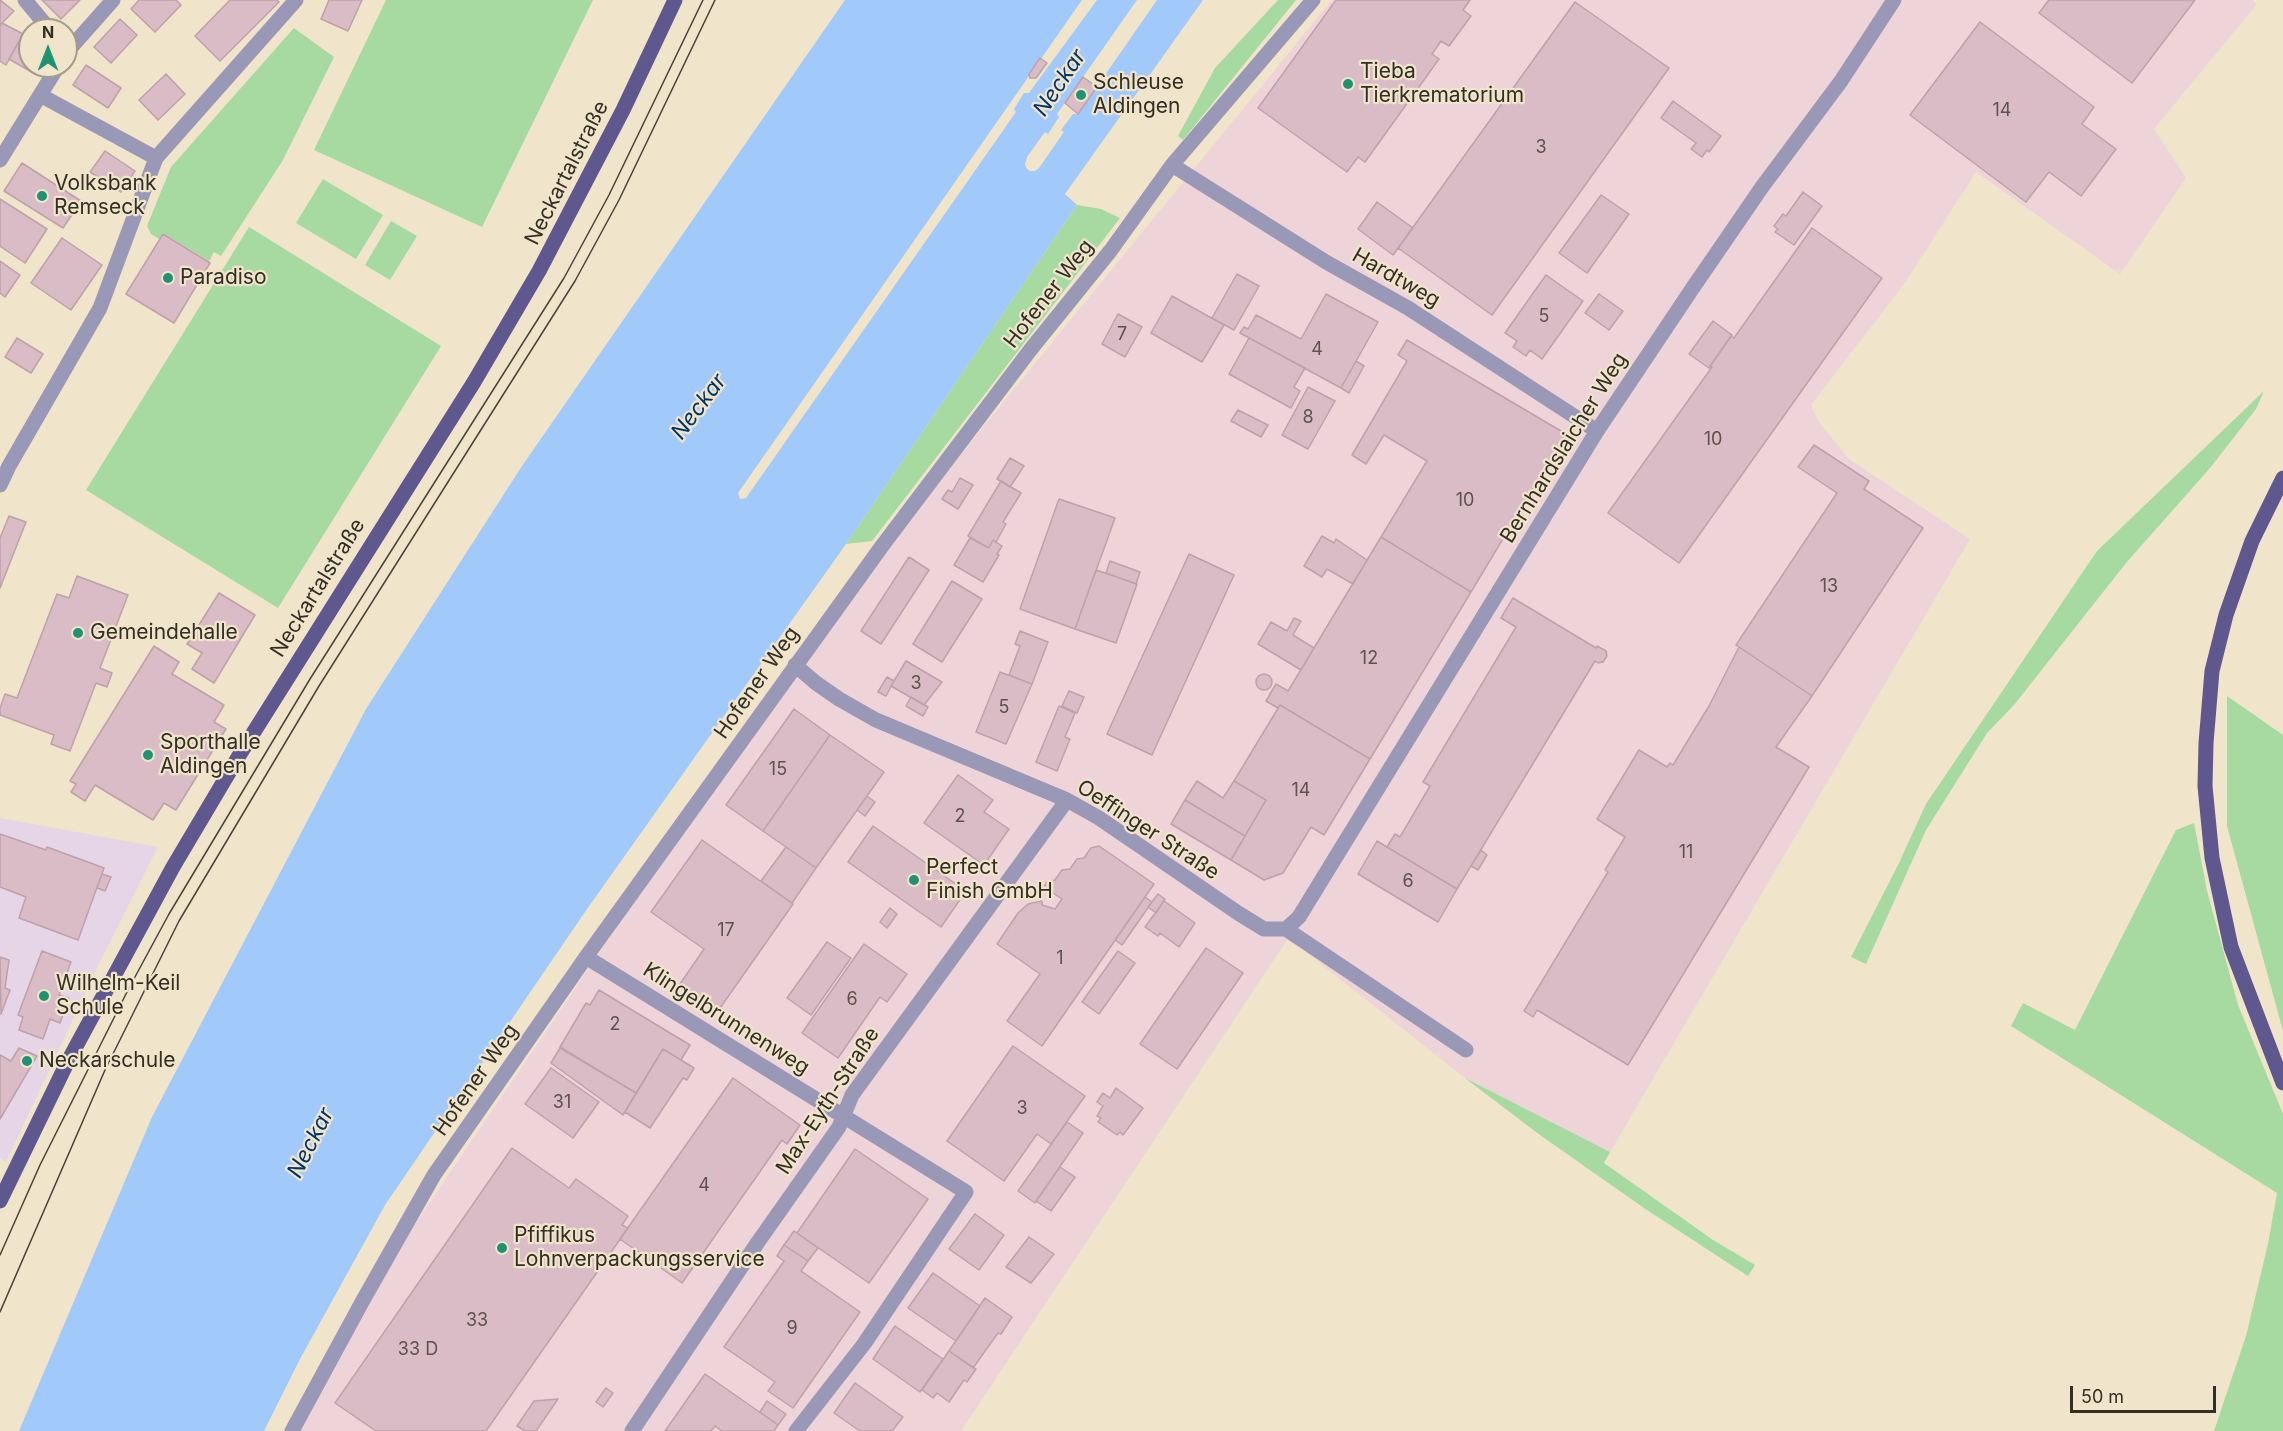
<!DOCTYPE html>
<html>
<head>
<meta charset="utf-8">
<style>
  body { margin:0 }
  #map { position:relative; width:2283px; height:1431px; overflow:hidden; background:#f0e4cb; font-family:Inter,sans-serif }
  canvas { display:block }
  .north { position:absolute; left:18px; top:18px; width:60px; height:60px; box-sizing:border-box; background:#f0e4cb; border:2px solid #a49c89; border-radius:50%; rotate:0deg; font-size:16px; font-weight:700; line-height:24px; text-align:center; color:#332f25 }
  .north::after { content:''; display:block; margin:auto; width:21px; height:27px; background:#209274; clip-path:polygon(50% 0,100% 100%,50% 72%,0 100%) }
  .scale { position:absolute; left:2070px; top:1386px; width:146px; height:27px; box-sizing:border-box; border:3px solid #332f25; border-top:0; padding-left:8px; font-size:18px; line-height:21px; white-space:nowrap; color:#332f25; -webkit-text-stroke:4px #f0e4cb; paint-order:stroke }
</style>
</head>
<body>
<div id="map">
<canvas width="2283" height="1431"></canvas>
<div class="north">N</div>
<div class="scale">50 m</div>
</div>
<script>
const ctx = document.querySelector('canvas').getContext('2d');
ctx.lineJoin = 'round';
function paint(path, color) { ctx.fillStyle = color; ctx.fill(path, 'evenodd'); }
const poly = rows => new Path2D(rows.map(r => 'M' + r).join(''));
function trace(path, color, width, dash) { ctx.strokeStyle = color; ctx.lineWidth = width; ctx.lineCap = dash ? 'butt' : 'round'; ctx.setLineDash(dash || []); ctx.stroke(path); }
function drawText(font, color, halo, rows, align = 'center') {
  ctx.font = font + ' Inter,sans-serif'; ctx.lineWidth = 4.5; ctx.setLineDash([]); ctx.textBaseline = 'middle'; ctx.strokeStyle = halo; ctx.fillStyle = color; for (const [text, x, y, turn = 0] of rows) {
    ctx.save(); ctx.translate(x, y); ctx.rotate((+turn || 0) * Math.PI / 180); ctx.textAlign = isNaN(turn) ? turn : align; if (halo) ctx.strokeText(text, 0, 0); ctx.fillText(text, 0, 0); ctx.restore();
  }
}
paint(poly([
  [1332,0,2252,0,2257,4,2154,129,2186,178,2120,274,1976,172,1904,284,1811,405,1818,421,1849,459,1970,539,1610,1152,1465,1078,1307,953,1287,940,961,1431,296,1431,362,1302,795,665,983,427]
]), '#eed4d8');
paint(poly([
  [0,818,158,847,99,964,6,1162,0,1158]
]), '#e6d5e7');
paint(poly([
  [386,0,593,0,482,227,314,150],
  [1278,0,1296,0,1183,140,1178,136,1215,68],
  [294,28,334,57,283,160,221,256,214,252,209,261,163,233,159,239,151,234,147,226,171,167],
  [323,179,383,215,356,259,296,223],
  [1077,205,1101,209,1120,218,872,541,846,544],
  [391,221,417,236,390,280,365,265],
  [249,227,441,346,278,608,86,490],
  [2264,391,2256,409,2210,468,2126,563,2014,705,1987,733,1926,830,1866,964,1851,957,1899,863,1926,804,2097,551],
  [2227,696,2283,735,2283,1031,2227,826],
  [2194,823,2207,891,2238,1005,2283,1114,2283,1431,2214,1431,2246,1336,2268,1244,2277,1193,2011,1026,2023,1003,2075,1030,2176,830],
  [1465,1078,1610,1152,1604,1163,1713,1240,1755,1265,1748,1276,1644,1208,1540,1135]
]), '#a6daa0');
paint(poly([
  [845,0,1082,0,738,493,740,499,746,498,844,358,1016,112,1014,109,1024,93,1029,93,1097,0,1137,0,1057,114,1059,117,1048,134,1045,132,1027,157,1025,164,1026,168,1030,171,1035,171,1039,168,1064,132,1061,130,1073,114,1078,114,1157,0,1203,0,1065,194,1077,205,846,544,587,909,385,1205,300,1359,264,1431,19,1431,152,1117,366,709,522,466]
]), '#a1c9f9');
const building = poly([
  [0,0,14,11,0,25,0,0],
  [42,0,80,0,61,19,42,0],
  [139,0,176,0,181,5,155,32,131,9,139,0],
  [230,0,277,0,279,2,220,61,195,36,230,0],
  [329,0,362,0,348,31,321,19,329,0],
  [1336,0,1470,0,1463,10,1471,16,1449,46,1441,41,1432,54,1439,59,1365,162,1358,157,1347,172,1258,108,1336,0],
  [2049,0,2195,0,2132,83,2039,13,2049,0],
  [1575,2,1669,68,1492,315,1398,248,1575,2],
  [120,19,137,35,111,63,94,47,120,19],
  [1980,22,2094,107,2082,124,2116,149,2081,196,2049,172,2026,202,1910,115,1980,22],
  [2,23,23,34,6,65,0,61,0,26,2,23],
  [23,34,30,38,30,66,39,66,35,74,9,59,23,34],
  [1040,58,1047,63,1036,78,1030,78,1029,74,1040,58],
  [86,65,121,88,108,108,73,85,86,65],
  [166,74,185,94,158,120,139,100,166,74],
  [1083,77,1097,87,1078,114,1065,103,1083,77],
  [1673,101,1721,136,1709,152,1707,150,1702,157,1691,149,1696,143,1661,118,1673,101],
  [105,151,135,171,121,192,90,172,105,151],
  [22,163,81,201,63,228,4,191,22,163],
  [1803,192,1822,206,1794,245,1775,232,1778,229,1774,226,1783,214,1786,216,1803,192],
  [1601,195,1629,214,1587,273,1559,253,1601,195],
  [0,199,47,229,25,263,0,246,0,199],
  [1377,202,1413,228,1393,255,1358,229,1377,202],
  [1812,228,1882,278,1679,563,1608,513,1712,367,1710,366,1731,336,1734,338,1812,228],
  [163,234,210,263,174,323,126,294,163,234],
  [62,238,102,265,71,310,31,283,62,238],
  [0,261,20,275,5,297,0,293,0,261],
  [1237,274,1259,286,1234,330,1212,318,1237,274],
  [1546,275,1583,301,1542,359,1530,350,1526,356,1513,347,1517,341,1505,333,1546,275],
  [1326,294,1378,322,1341,388,1240,333,1244,327,1248,329,1256,315,1301,339,1326,294],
  [1599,294,1623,311,1609,330,1585,313,1599,294],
  [1172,296,1224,325,1202,362,1151,333,1172,296],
  [1118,314,1142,327,1125,357,1102,344,1118,314],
  [1713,321,1732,335,1709,368,1689,354,1713,321],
  [17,338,43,354,31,373,5,357,17,338],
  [1249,338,1305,368,1294,387,1300,391,1291,408,1229,374,1249,338],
  [1407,340,1566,434,1471,592,1381,537,1427,461,1384,435,1366,464,1352,455,1407,361,1398,355,1407,340],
  [1356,361,1364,366,1349,393,1341,388,1356,361],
  [1308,387,1335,401,1308,449,1282,435,1308,387],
  [1238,410,1268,425,1261,437,1231,421,1238,410],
  [1814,445,1869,481,1864,489,1923,528,1812,696,1736,645,1837,493,1798,467,1814,445],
  [1010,458,1024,466,1010,487,997,479,1010,458],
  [960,478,973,485,958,509,942,499,948,490,952,492,960,478],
  [1001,481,1021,493,1003,522,1006,524,996,542,993,540,989,548,968,536,1001,481],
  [1059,499,1115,518,1075,629,1020,609,1059,499],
  [9,516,26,522,0,588,0,538,9,516],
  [1322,536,1334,543,1336,539,1367,560,1353,584,1327,569,1322,577,1304,566,1322,536],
  [1381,537,1471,592,1370,759,1280,705,1278,708,1266,701,1276,684,1288,691,1381,537],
  [970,538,989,548,993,540,1002,546,997,554,999,555,983,582,954,565,970,538],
  [1189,554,1234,575,1152,755,1107,734,1189,554],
  [909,557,929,570,881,644,861,631,909,557],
  [1110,561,1140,572,1136,584,1106,573,1110,561],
  [1096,570,1137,584,1116,643,1075,629,1096,570],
  [77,576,128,595,100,668,112,673,107,687,96,683,70,751,51,744,54,735,0,715,0,708,5,694,17,698,57,594,69,598,77,576],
  [952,581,982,599,942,662,913,644,952,581],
  [219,593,255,615,214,683,192,669,202,653,187,644,219,593],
  [1513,598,1596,648,1597,646,1606,651,1607,656,1603,662,1598,663,1595,661,1457,889,1387,847,1395,834,1400,837,1430,786,1423,782,1516,627,1501,618,1513,598],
  [1294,618,1301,621,1293,635,1314,648,1301,670,1258,644,1271,622,1287,631,1294,618],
  [1020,631,1048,642,1032,684,1009,675,1020,646,1015,644,1020,631],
  [154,646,179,662,172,674,224,705,214,722,226,729,176,810,164,803,153,820,95,785,85,801,71,792,76,784,70,781,154,646],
  [1739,647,1812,696,1776,747,1809,767,1628,1065,1537,1010,1533,1017,1524,1011,1608,872,1605,870,1625,837,1597,819,1639,750,1667,767,1670,763,1673,765,1709,706,1739,647],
  [906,661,942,682,924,705,891,686,906,661],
  [1000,672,1032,684,1006,744,976,732,1000,672],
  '1256 682a8 8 0 1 1 16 0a8 8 0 1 1-16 0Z',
  [887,677,894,681,886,696,878,692,887,677],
  [1069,691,1084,697,1077,713,1062,706,1069,691],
  [911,697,928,707,923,716,906,706,911,697],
  [1280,705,1370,759,1324,835,1311,827,1283,873,1264,880,1231,860,1266,800,1234,781,1280,705],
  [1059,706,1075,713,1065,737,1070,739,1057,771,1036,762,1059,706],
  [794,709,830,735,763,831,726,805,794,709],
  [830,735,884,772,816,868,763,831,830,735],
  [958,775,993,800,984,812,1009,829,984,865,924,823,958,775],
  [1197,781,1223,798,1234,781,1266,800,1245,836,1185,800,1197,781],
  [867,796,875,802,865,816,857,810,867,796],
  [1185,800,1245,836,1231,860,1171,824,1185,800],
  [873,826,966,891,941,927,848,862,873,826],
  [0,834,46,850,47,847,104,868,78,940,19,918,26,897,0,887,0,834],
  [702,840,793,904,718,1011,680,984,704,949,651,912,702,840],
  [1377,841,1457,889,1438,922,1358,874,1377,841],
  [1099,846,1154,884,1042,1046,1007,1021,1040,974,997,944,1018,913,1028,904,1042,901,1042,905,1055,909,1062,899,1044,887,1047,882,1055,880,1062,870,1070,869,1077,859,1084,858,1091,848,1099,846],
  [786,847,816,868,792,903,761,881,786,847],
  [1481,850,1487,855,1478,870,1471,866,1481,850],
  [102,874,111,877,105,891,97,888,102,874],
  [1158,894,1165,899,1156,913,1148,907,1158,894],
  [1145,897,1152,902,1122,945,1115,940,1145,897],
  [1164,901,1195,923,1179,947,1160,933,1158,936,1145,927,1164,901],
  [890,908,897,914,887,928,880,922,890,908],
  [827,942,851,958,811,1015,787,998,827,942],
  [864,944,907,974,887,1002,880,997,838,1058,802,1033,864,944],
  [1206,948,1243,973,1177,1069,1140,1044,1206,948],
  [42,951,71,962,59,995,69,998,60,1023,50,1019,43,1039,19,1030,23,1017,18,1015,42,951],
  [1118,951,1135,963,1099,1014,1082,1002,1118,951],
  [0,957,9,960,5,988,10,990,1,1014,0,957],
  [599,990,690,1045,681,1060,663,1049,636,1093,560,1047,586,1003,590,1005,599,990],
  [1013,1046,1085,1096,1051,1144,1037,1134,1004,1181,947,1141,1013,1046],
  [19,1048,37,1056,0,1119,0,1055,11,1061,19,1048],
  [560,1048,636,1093,623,1115,551,1063,560,1048],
  [663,1049,694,1068,687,1080,683,1078,650,1128,625,1112,663,1049],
  [551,1068,599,1102,573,1138,525,1104,551,1068],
  [733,1078,800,1125,787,1144,782,1140,682,1283,620,1239,733,1078],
  [1116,1088,1143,1108,1123,1135,1120,1132,1117,1135,1098,1122,1101,1118,1097,1116,1103,1106,1097,1102,1103,1093,1110,1098,1116,1088],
  [1067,1122,1083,1133,1035,1203,1018,1191,1067,1122],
  [512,1148,569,1188,576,1179,628,1216,622,1225,628,1228,486,1431,376,1431,335,1403,512,1148],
  [855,1149,928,1199,869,1283,797,1233,855,1149],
  [1060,1167,1075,1177,1051,1211,1036,1201,1060,1167],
  [975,1214,1004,1235,979,1270,949,1249,975,1214],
  [794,1231,818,1248,808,1261,784,1245,794,1231],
  [1029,1237,1054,1254,1031,1283,1006,1267,1029,1237],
  [784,1245,808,1261,801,1271,860,1312,793,1408,768,1391,775,1382,724,1347,784,1261,777,1256,784,1245],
  [933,1273,980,1306,956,1341,908,1308,933,1273],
  [985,1298,1012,1317,1001,1334,998,1333,973,1368,949,1351,985,1298],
  [895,1326,943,1359,920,1392,873,1359,895,1326],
  [949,1351,976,1369,967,1382,964,1380,949,1402,937,1393,933,1398,922,1390,949,1351],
  [705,1374,778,1425,774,1431,722,1431,715,1426,711,1431,665,1431,705,1374],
  [855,1383,903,1417,892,1431,860,1431,834,1413,855,1383],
  [606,1388,613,1393,603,1407,596,1402,606,1388],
  [558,1399,536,1431,525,1431,517,1426,534,1401,558,1399],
  [767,1401,786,1414,778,1425,760,1412,767,1401]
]);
paint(building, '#dabcc6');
trace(building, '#bea1aa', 1.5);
trace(poly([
  [25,0,50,30],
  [66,53,113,0],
  [40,95,156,158],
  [0,160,58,66],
  [1172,165,1326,262,1408,308,1597,431],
  [0,485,9,466,100,308,156,158,296,0],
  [795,665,816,683,839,699,876,720,1067,800,1099,818,1238,913,1264,929,1286,929,1466,1050],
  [1286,929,1299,917,1597,431,1692,289,1762,187,1841,81,1894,0],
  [586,957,966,1192,864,1344,796,1431],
  [292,1431,362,1302,434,1175,586,957,882,546,1031,349,1111,250,1172,165,1313,0],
  [632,1431,758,1242,839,1127,852,1095,1067,800]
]), '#9a98b7', 15);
trace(poly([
  [2283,478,2252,541,2226,615,2212,671,2206,743,2205,786,2212,858,2231,947,2283,1083],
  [0,1201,67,1063,173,867,240,754,474,382,539,271,623,110,675,0]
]), '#5e588e', 15);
trace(poly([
  [0,1255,40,1165,129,988,169,914,310,679,564,278,609,195,703,0],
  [0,1312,105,1070,179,921,319,686,575,281,619,200,715,0]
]), '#494438', 1.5);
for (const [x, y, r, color] of [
  [1348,84,6,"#209274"],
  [1081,95,6,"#209274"],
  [42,196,6,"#209274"],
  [168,278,6,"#209274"],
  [78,633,6,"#209274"],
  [148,755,6,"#209274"],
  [914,880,6,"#209274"],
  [44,996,6,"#209274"],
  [27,1061,6,"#209274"],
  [502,1248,6,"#209274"]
]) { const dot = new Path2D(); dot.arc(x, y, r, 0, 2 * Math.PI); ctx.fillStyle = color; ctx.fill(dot); trace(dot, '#f0e4cb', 2); }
drawText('18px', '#5d524d', null, [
  ["14",2002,111],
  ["3",1541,148],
  ["5",1544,317],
  ["7",1122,335],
  ["4",1317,350],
  ["8",1308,418],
  ["10",1713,440],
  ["10",1465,501],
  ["13",1829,587],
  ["12",1369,659],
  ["3",916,684],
  ["5",1004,708],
  ["15",778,770],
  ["14",1301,791],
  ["2",960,817],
  ["11",1686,853],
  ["6",1408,882],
  ["17",726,931],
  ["1",1060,959],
  ["6",852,1000],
  ["2",615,1025],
  ["31",562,1103],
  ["3",1022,1109],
  ["4",704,1186],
  ["33",477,1321],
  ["9",792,1329],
  ["33 D",418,1350]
]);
drawText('21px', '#332f25', '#f0e4cb', [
  ["Tieba",1360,72],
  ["Tierkrematorium",1360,96],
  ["Schleuse",1093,83],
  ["Aldingen",1093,107],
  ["Volksbank",54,184],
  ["Remseck",54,208],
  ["Paradiso",180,278],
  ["Gemeindehalle",90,633],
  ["Sporthalle",160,743],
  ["Aldingen",160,767],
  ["Perfect",926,868],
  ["Finish GmbH",926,892],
  ["Wilhelm-Keil",56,984],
  ["Schule",56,1008],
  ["Neckarschule",39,1061],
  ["Pfiffikus",514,1236],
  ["Lohnverpackungsservice",514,1260]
], 'left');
drawText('21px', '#332f25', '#f0e4cb', [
  ["Neckartalstraße",567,173,-63],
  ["Hardtweg",1396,278,30],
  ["Hofener Weg",1049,294,-52],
  ["Bernhardslaicher Weg",1564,448,-58],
  ["Neckartalstraße",318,588,-58],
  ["Hofener Weg",757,683,-55],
  ["Oeffinger Straße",1148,830,33],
  ["Klingelbrunnenweg",726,1019,32],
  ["Hofener Weg",476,1080,-55],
  ["Max-Eyth-Straße",828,1101,-57]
]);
drawText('italic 22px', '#003569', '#f0e4cb', [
  ["Neckar",1060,83,-56],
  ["Neckar",699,407,-53],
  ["Neckar",311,1143,-63]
]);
</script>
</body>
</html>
